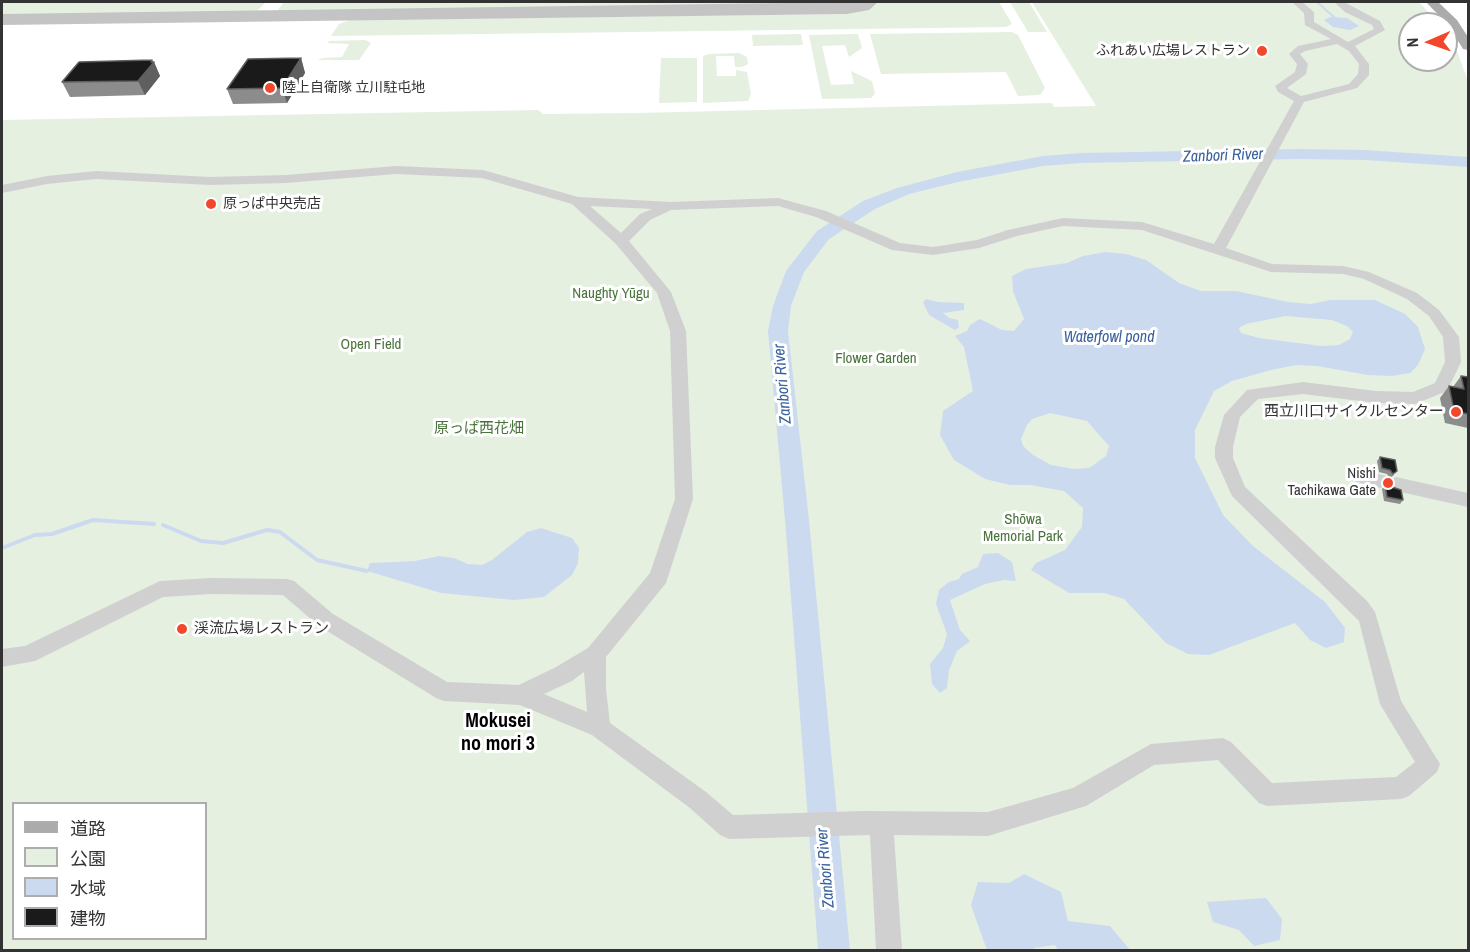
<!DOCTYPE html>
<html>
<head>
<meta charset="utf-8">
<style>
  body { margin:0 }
  #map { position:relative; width:1470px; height:952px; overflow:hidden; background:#fff; font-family:"Archivo Narrow","Noto Sans JP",sans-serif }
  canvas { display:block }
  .frame { position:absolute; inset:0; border:3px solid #333; pointer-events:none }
  .legend { position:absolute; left:12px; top:802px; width:195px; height:138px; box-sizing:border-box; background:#fff; border:2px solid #adadad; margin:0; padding:8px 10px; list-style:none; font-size:18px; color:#333 }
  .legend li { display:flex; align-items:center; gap:12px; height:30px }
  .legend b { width:30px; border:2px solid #adadad }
  .north { position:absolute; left:1398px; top:12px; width:60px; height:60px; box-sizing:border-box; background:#fff; border:2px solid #adadad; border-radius:50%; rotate:268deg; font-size:16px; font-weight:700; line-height:24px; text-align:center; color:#333 }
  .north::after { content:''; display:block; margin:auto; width:21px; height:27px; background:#f3472b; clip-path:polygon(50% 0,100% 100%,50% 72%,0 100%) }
</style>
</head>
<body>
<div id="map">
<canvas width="1470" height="952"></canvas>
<div class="frame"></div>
<ul class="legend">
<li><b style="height:8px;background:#ababab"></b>道路</li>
<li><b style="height:16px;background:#e5f0e0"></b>公園</li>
<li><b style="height:16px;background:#ccdaf0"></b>水域</li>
<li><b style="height:16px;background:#1a1a1a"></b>建物</li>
</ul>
<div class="north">N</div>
</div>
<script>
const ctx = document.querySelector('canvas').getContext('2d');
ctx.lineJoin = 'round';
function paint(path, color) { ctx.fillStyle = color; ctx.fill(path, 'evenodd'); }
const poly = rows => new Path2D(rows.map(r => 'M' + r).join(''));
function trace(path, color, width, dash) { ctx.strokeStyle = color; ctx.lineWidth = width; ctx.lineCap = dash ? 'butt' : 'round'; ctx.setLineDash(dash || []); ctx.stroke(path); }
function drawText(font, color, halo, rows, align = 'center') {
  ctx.font = font + ' "Archivo Narrow","Noto Sans JP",sans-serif'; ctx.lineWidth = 6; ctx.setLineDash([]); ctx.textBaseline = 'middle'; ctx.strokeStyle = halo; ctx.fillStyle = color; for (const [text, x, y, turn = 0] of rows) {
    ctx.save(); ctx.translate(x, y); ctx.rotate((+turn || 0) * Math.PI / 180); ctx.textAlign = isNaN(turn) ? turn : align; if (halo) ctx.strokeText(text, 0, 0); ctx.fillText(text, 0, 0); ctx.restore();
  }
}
paint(poly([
  [2,2,266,2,257,11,244,14,2,17],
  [284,2,860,2,841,7,283,14,278,10],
  [878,2,999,2,1012,24,1006,27,331,36,339,24,350,20,844,14,868,9],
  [1010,2,1029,2,1047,32,1028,32],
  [1032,2,1419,2,1439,24,1410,24,1410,60,1446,60,1446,32,1453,40,1468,81,1468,950,2,950,2,120,538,110,543,114,636,113,1052,103,1054,107,1096,106],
  [14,804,206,804,206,938,14,938],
  [1012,32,1018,35,1045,88,1040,95,1018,96,1006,72,881,74,870,34],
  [801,34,803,45,753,46,752,35],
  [858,34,862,48,849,57,845,45,822,46,831,85,854,84,851,71,872,81,875,94,871,98,822,99,809,35],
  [365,40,371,43,359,60,317,60,323,58,342,57,349,44,328,43,329,41],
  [739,53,747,57,748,64,742,67,735,67,734,56,716,56,717,76,736,76,736,70,747,72,751,94,748,101,703,103,703,56,709,54],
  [661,58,697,58,697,102,659,103]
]), '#e5f0e0');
paint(poly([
  [1330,17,1347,18,1359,26,1350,30,1333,27,1324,20],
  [1105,252,1126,254,1146,260,1179,283,1201,291,1236,291,1288,302,1311,304,1330,300,1375,300,1405,314,1418,327,1425,349,1418,365,1410,373,1392,376,1368,375,1317,366,1296,365,1271,370,1232,381,1214,391,1195,430,1195,458,1223,515,1253,546,1325,602,1345,628,1344,642,1326,648,1310,640,1295,623,1209,655,1188,654,1166,643,1124,599,1104,593,1069,593,1031,570,1036,563,1065,550,1082,527,1083,508,1064,491,1030,485,1010,485,985,479,954,460,940,435,943,411,973,391,964,347,955,336,967,331,970,325,980,319,1002,330,1014,331,1024,319,1013,291,1012,276,1026,269,1067,263,1083,256],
  [1285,316,1332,320,1347,326,1353,332,1350,339,1339,345,1321,346,1259,338,1241,333,1239,328,1246,324],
  [1050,413,1087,421,1109,446,1106,456,1089,468,1074,469,1051,465,1033,455,1023,446,1021,439,1027,425,1032,419],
  [926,299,938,302,964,303,964,310,943,313,949,318,958,320,959,327,955,330,929,315,923,302],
  [541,528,572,538,579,548,578,563,572,575,544,597,514,600,441,593,367,571,370,563,415,561,439,556,454,558,468,564,482,565,492,560,527,532],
  [998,553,1012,562,1016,581,1004,580,985,584,950,600,960,630,970,641,957,651,949,670,947,688,940,693,932,684,930,664,943,648,947,634,936,604,939,590,949,582,959,579,962,574,978,567,983,554],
  [1024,874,1061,892,1068,921,1110,926,1130,950,1058,950,1055,945,1034,948,1034,950,987,950,971,905,978,882,1009,883],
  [1266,898,1282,919,1280,940,1254,946,1239,930,1213,922,1207,902]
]), '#ccdaf0');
trace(poly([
  [1317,2,1334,17]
]), '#ccdaf0', 2);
trace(poly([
  [163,525,201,541,223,543,267,530,280,532,317,560,367,571],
  [2,548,35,535,52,534,93,520,154,524]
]), '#ccdaf0', 4);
paint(poly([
  [1299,149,1365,150,1468,157,1468,167,1365,160,1299,159,1081,163,1043,166,958,182,909,194,875,209,829,239,804,272,791,306,788,331,809,520,850,950,818,950,785,520,768,331,773,306,786,271,817,231,863,201,897,188,957,172,1043,156,1081,153,1299,149]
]), '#ccdaf0');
paint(poly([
  [857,2,878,2,869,10,847,14,2,25,2,14,857,2]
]), '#c4c4c4');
paint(poly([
  [1292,2,1302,2,1314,12,1314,22,1348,42,1374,29,1372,25,1345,12,1334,2,1344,2,1380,21,1385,30,1355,46,1369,64,1369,75,1357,88,1304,102,1226,248,1272,264,1343,266,1369,272,1417,293,1439,310,1459,337,1461,362,1447,391,1415,404,1376,403,1303,394,1258,399,1240,417,1233,447,1233,458,1245,487,1367,601,1375,612,1401,701,1440,764,1437,772,1409,796,1401,799,1267,806,1259,803,1218,760,1154,765,1086,806,988,836,894,835,902,950,876,950,870,835,729,839,720,835,690,808,592,735,520,705,444,701,436,698,319,626,283,595,211,594,163,597,35,661,2,667,2,649,25,646,160,581,211,578,287,579,294,581,333,614,447,682,519,685,556,667,588,648,650,573,675,499,670,331,657,293,616,244,572,204,482,178,396,174,286,183,210,185,96,179,47,184,2,193,2,185,47,176,96,171,210,177,286,175,396,166,483,170,578,197,671,202,778,198,826,211,900,243,933,247,977,240,1008,230,1063,218,1142,222,1214,244,1294,101,1278,92,1275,86,1295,72,1297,64,1289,54,1298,46,1331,39,1305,25,1304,13,1292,2],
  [1337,44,1349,51,1359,64,1358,74,1349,84,1301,96,1287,88,1306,74,1308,64,1300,54,1305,51,1337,44],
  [590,206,652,209,640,214,621,233,590,206],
  [778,206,816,217,892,250,933,255,979,248,1017,236,1063,226,1142,230,1271,272,1343,274,1364,279,1407,299,1429,316,1443,337,1445,362,1435,383,1413,392,1376,391,1303,382,1247,390,1224,415,1215,447,1215,458,1232,496,1359,621,1380,704,1415,762,1396,777,1272,783,1231,742,1223,738,1151,744,1073,788,988,812,863,811,733,815,706,792,610,723,606,690,606,657,666,583,693,499,686,331,671,292,629,241,650,220,671,210,778,206],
  [584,672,587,712,544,694,572,681,584,672],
  [1356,468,1386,476,1389,481,1396,477,1468,493,1468,507,1396,491,1390,489,1387,484,1380,488,1350,480,1347,475,1350,470,1356,468]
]), '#d0d0d0');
paint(poly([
  [1426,2,1438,2,1457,20,1468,37,1468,50,1463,49,1448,25,1426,2]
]), '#ababab');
paint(poly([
  [301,58,305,73,287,103,233,104,227,89],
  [152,60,153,62,154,62,160,76,145,95,70,97,62,82],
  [1461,376,1468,377,1468,428,1445,423,1440,398,1449,386,1453,387],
  [1380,457,1394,475,1390,478,1387,474,1379,472,1377,461],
  [1385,485,1403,500,1400,504,1384,501,1382,489]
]), '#8c8c8c');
paint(poly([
  [301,58,305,73,287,103,282,88],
  [152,60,153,63,154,62,160,76,145,95,138,81]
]), '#5f5f5f');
const building = poly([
  [301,58,282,88,227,89,248,59,301,58],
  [152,60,151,62,154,62,138,81,62,82,79,62,152,60],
  [1461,376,1468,377,1468,414,1454,411,1449,386,1464,389,1461,376],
  [1380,457,1395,460,1397,471,1393,474,1390,470,1382,468,1380,457],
  [1389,483,1392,487,1401,490,1403,500,1387,497,1385,485,1389,483]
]);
paint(building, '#1a1a1a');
trace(building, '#5f5f5f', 1.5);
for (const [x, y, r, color] of [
  [1262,51,6,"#f3472b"],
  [270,88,6,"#f3472b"],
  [211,204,6,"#f3472b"],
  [1456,412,6,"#f3472b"],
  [1388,483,6,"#f3472b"],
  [182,629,6,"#f3472b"]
]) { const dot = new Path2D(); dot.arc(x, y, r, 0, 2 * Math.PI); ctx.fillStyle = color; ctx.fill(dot); trace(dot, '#fff', 2); }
drawText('14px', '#333', '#fff', [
  ["ふれあい広場レストラン",1250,51,"right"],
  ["陸上自衛隊 立川駐屯地",282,88],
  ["原っぱ中央売店",223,204]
], 'left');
drawText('15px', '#49733b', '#fff', [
  ["Naughty Yūgu",611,294],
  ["Open Field",371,345],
  ["Flower Garden",876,359],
  ["原っぱ西花畑",479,429],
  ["Shōwa",1023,520],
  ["Memorial Park",1023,537]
]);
drawText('15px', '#333', '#fff', [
  ["西立川口サイクルセンター",1444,412],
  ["Nishi",1376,474],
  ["Tachikawa Gate",1376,491],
  ["渓流広場レストラン",194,629,"left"]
], 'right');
drawText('italic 16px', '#38619d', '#fff', [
  ["Zanbori River",1223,156,-2],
  ["Waterfowl pond",1109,338],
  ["Zanbori River",783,384,-95],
  ["Zanbori River",826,868,-95]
]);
drawText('bold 20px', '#000', '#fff', [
  ["Mokusei",498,722],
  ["no mori 3",498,745]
]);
</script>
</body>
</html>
